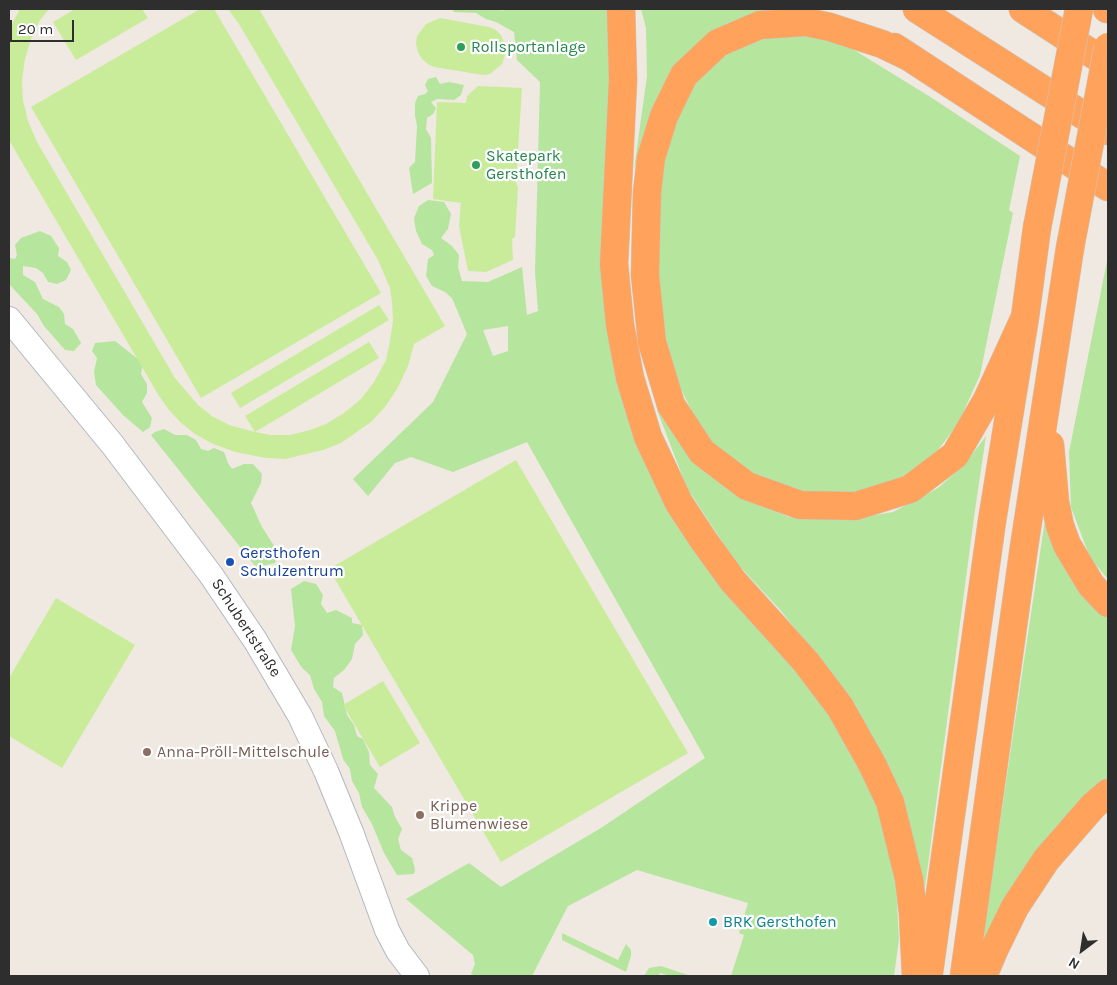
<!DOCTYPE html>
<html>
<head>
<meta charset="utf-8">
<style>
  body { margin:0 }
  #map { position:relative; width:1117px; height:985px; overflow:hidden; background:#efe9e1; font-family:Karla,sans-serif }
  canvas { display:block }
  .frame { position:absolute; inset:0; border:10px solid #2e2e2e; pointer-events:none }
  .north { position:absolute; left:1057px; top:925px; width:50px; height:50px; -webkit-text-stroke:4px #fff; paint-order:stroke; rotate:211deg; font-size:14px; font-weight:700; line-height:20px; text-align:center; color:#2e2e2e }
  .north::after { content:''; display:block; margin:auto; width:18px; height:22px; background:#2e2e2e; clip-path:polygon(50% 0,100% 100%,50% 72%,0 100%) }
  .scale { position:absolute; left:10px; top:20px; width:64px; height:22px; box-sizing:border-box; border:2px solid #2e2e2e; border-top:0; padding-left:6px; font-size:15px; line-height:18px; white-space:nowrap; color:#2e2e2e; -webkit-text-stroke:4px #fff; paint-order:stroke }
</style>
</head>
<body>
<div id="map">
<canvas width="1117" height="985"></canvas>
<div class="frame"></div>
<div class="north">N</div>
<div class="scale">20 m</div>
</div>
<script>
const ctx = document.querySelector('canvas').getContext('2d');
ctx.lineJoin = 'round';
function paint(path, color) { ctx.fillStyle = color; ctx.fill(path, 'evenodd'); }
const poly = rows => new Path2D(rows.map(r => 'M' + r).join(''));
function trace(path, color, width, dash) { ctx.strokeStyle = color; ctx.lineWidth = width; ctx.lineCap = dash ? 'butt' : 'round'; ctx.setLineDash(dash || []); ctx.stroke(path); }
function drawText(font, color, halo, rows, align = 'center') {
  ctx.font = font + ' Karla,sans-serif'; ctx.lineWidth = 4.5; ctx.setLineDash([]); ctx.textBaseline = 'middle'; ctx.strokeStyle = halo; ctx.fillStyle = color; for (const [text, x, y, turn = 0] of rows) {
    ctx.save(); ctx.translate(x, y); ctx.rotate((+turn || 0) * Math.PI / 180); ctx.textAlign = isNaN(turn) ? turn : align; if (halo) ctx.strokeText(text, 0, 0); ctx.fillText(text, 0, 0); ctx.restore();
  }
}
paint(poly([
  [452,9,497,9,503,11,504,9,515,9,517,10,528,9,614,9,616,119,637,439,803,679,827,708,884,815,896,884,899,939,894,976,731,976,744,935,739,933,748,903,637,870,568,906,532,976,475,976,471,974,475,964,473,955,406,899,469,863,501,887,601,828,705,758,527,442,453,472,411,457,395,463,368,496,353,479,433,402,467,334,452,298,445,292,432,286,426,276,428,259,434,255,432,250,422,244,416,231,414,218,419,206,428,200,444,202,451,214,448,229,441,238,452,246,459,255,458,267,462,281,488,282,522,267,527,315,538,311,535,272,540,82,517,60,514,32,496,22,486,19,476,13,454,12],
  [508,326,508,351,493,356,483,330],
  [641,9,785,9,758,12,726,24,700,41,669,79,634,169,647,76,646,28],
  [775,31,833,37,932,98,1020,156,1009,210,1013,213,980,375,958,424,934,455,896,481,842,495,786,491,735,465,703,434,676,379,665,334,656,276,657,225,663,163,675,119,695,80,723,53],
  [436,77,440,84,449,82,464,85,461,95,454,100,437,99,431,102,436,108,433,114,427,118,426,129,431,138,432,183,413,194,409,168,415,162,417,126,415,116,415,103,418,96,425,94,428,91,425,85,428,79],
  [40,231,51,236,59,248,58,256,67,262,71,270,66,280,57,284,48,282,43,273,36,268,23,266,23,275,35,282,43,299,59,307,64,314,65,324,73,329,81,343,74,351,65,350,44,326,37,314,9,284,9,258,15,259,17,255,15,245,21,238],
  [1108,256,1108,579,1090,558,1071,507,1069,452],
  [115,341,143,363,141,374,147,384,147,393,142,402,152,418,150,427,143,432,124,416,96,385,94,372,97,358,92,351,95,343],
  [657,410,689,452,711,476,738,496,789,517,846,520,893,512,938,488,964,465,986,436,975,510,924,895,903,796,856,706,782,612,735,561,687,488],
  [164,429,175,435,187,435,196,440,201,449,208,451,214,448,224,452,228,463,232,469,244,464,253,464,262,474,261,483,251,503,262,527,278,552,275,563,256,567,151,435,155,432],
  [1047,506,1100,612,1108,618,1108,780,980,957],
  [304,581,316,584,323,595,321,604,327,613,336,610,352,618,352,623,362,625,363,635,355,644,352,659,344,670,334,678,333,687,342,693,347,715,354,725,357,736,363,739,369,752,370,765,378,774,374,788,392,807,395,817,402,829,398,839,401,850,412,858,415,869,414,874,397,875,384,853,372,824,362,807,359,793,352,781,350,769,343,759,335,731,324,716,322,702,314,689,310,675,302,668,291,650,295,626,291,589],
  [562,933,618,960,626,944,631,950,631,956,626,972,562,940],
  [661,966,691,976,671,976,660,973,658,976,644,976,649,968]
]), '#b6e59e');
paint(poly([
  [20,9,49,9,40,20,31,39,25,59,22,80,23,100,28,121,37,142,175,378,198,405,212,416,229,425,255,432,245,416,369,342,379,358,255,432,270,435,290,435,310,430,326,424,344,413,361,399,374,382,386,360,390,341,393,321,392,302,390,288,378,260,239,24,228,9,259,9,445,326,414,344,408,366,397,389,385,407,371,422,341,443,323,450,285,459,266,458,235,452,211,443,195,434,181,423,169,410,159,396,9,140,9,30],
  [75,9,142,9,148,18,76,60,53,22],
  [200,9,214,9,381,293,201,398,31,107],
  [440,18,489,27,496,30,501,35,507,49,502,64,490,74,483,75,434,67,428,64,422,59,418,52,416,44,417,36,426,24],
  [478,86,522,88,516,183,518,187,515,237,512,239,513,260,486,272,468,271,459,226,461,203,433,199,437,102,466,103,467,96],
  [379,305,389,320,240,408,231,393],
  [516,460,688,753,501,862,329,569],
  [56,598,135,645,62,768,9,736,9,678],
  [383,681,420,743,380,767,343,705]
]), '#c9ec9a');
const minor = poly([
  [9,319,112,444,211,575,255,640,300,716,326,771,351,832,387,930,398,951,417,976]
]);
const highway = poly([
  [621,9,623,80,614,264,620,325,630,378,648,437,679,503,704,541,733,581,806,662,840,707,872,764,890,802,909,879,913,913,916,976],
  [917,9,1108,131],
  [1023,9,1108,64],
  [1107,9,1108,9],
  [894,47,1108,187],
  [909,57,882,44,830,27,806,22,760,25,718,43,684,75,664,116,651,158,647,193,645,275,652,342,671,405,702,452,747,486,800,505,856,506,910,489,955,455,987,400,1025,317],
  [1050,445,1055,502,1060,526,1067,545,1091,585,1108,603],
  [929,972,992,521,1025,317,1037,228],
  [964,976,1024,547,1070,248],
  [983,976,994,950,1015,907,1046,860,1093,806,1108,793]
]);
trace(minor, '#b4b7c1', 26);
trace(highway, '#c9c9c9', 29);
trace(minor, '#fff', 24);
trace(highway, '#ffa35c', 28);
const highwayBridge = poly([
  [1037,228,1079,9],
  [1070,248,1108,47]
]);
trace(highwayBridge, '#c9c9c9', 29, []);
trace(highwayBridge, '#ffa35c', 28);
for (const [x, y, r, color] of [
  [461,47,5,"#2e9e5b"],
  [476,165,5,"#2e9e5b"],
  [230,562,5,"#1a4fb4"],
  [147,752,5,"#8d6e63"],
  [420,815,5,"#8d6e63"],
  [713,922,5,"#0f9aa8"]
]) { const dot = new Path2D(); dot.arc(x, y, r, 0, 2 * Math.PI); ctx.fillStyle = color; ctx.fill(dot); trace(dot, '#fff', 2); }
drawText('16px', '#27864d', '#fff', [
  ["Rollsportanlage",471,47],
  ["Skatepark",486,156],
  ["Gersthofen",486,174]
], 'left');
drawText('16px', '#164399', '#fff', [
  ["Gersthofen",240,553],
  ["Schulzentrum",240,571]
], 'left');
drawText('16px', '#2e2e2e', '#fff', [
  ["Schubertstraße",246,628,57]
]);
drawText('16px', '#785e54', '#fff', [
  ["Anna-Pröll-Mittelschule",157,752],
  ["Krippe",430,806],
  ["Blumenwiese",430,824]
], 'left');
drawText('16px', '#0d838f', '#fff', [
  ["BRK Gersthofen",723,922]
], 'left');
</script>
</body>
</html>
